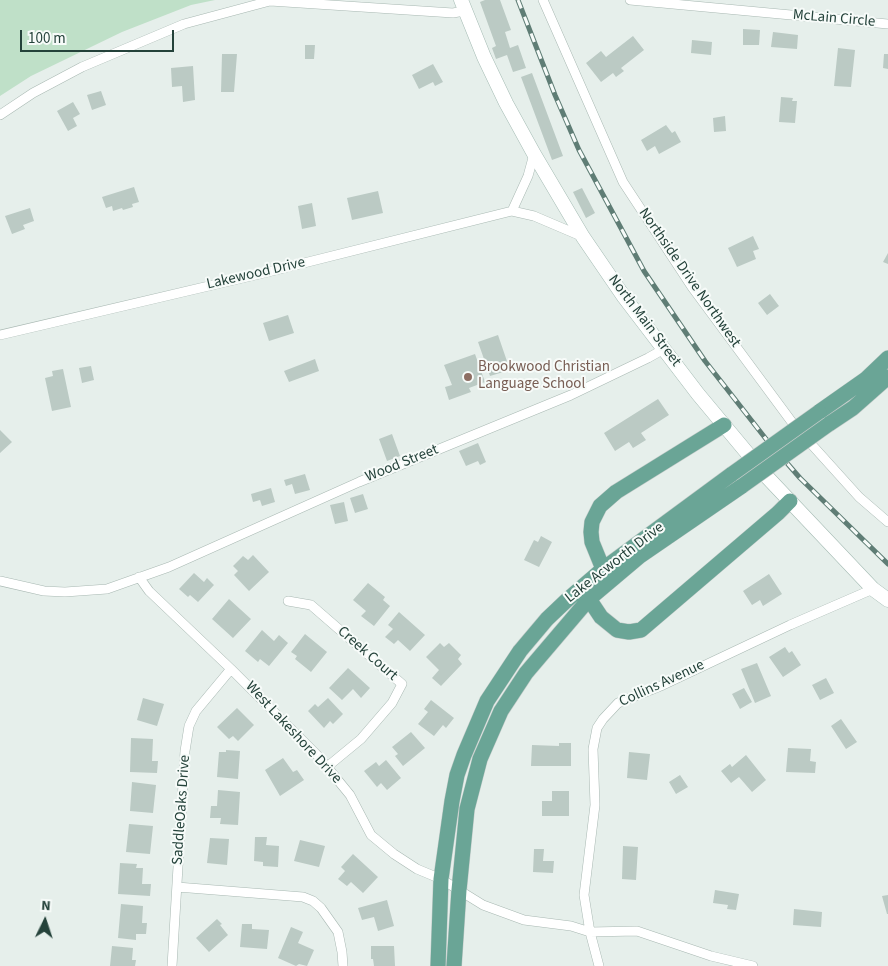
<!DOCTYPE html>
<html>
<head>
<meta charset="utf-8">
<style>
  body { margin:0 }
  #map { position:relative; width:888px; height:966px; overflow:hidden; background:#e6efeb; font-family:"Source Sans 3",sans-serif }
  canvas { display:block }
  .north { position:absolute; left:20px; top:896px; width:50px; height:50px; -webkit-text-stroke:4px #f7fbf9; paint-order:stroke; rotate:4deg; font-size:14px; font-weight:700; line-height:20px; text-align:center; color:#24423a }
  .north::after { content:''; display:block; margin:auto; width:18px; height:22px; background:#24423a; clip-path:polygon(50% 0,100% 100%,50% 72%,0 100%) }
  .scale { position:absolute; left:20px; top:30px; width:154px; height:22px; box-sizing:border-box; border:2px solid #24423a; border-top:0; padding-left:6px; font-size:15px; line-height:18px; white-space:nowrap; color:#24423a; -webkit-text-stroke:4px #f7fbf9; paint-order:stroke }
</style>
</head>
<body>
<div id="map">
<canvas width="888" height="966"></canvas>
<div class="north">N</div>
<div class="scale">100 m</div>
</div>
<script>
const ctx = document.querySelector('canvas').getContext('2d');
ctx.lineJoin = 'round';
function paint(path, color) { ctx.fillStyle = color; ctx.fill(path, 'evenodd'); }
const poly = rows => new Path2D(rows.map(r => 'M' + r).join(''));
function trace(path, color, width, dash) { ctx.strokeStyle = color; ctx.lineWidth = width; ctx.lineCap = dash ? 'butt' : 'round'; ctx.setLineDash(dash || []); ctx.stroke(path); }
function drawText(font, color, halo, rows, align = 'center') {
  ctx.font = font + ' "Source Sans 3",sans-serif'; ctx.lineWidth = 4; ctx.setLineDash([]); ctx.textBaseline = 'middle'; ctx.strokeStyle = halo; ctx.fillStyle = color; for (const [text, x, y, turn = 0] of rows) {
    ctx.save(); ctx.translate(x, y); ctx.rotate((+turn || 0) * Math.PI / 180); ctx.textAlign = isNaN(turn) ? turn : align; if (halo) ctx.strokeText(text, 0, 0); ctx.fillText(text, 0, 0); ctx.restore();
  }
}
paint(poly([
  [0,0,215,0,191,5,122,32,31,76,0,96]
]), '#bfe0c8');
paint(poly([
  [485,0,500,0,511,30,505,32,510,48,518,45,526,68,513,72,507,55,496,59,492,48,496,46,480,2],
  [743,29,760,30,759,45,743,45],
  [773,32,798,35,797,49,771,47],
  [633,36,644,50,621,68,624,71,616,77,613,73,601,82,586,63,601,51,606,57],
  [692,40,712,42,711,55,691,53],
  [305,45,315,45,314,59,305,59],
  [838,48,855,50,851,87,834,86],
  [222,54,237,54,234,92,221,92],
  [884,54,888,54,888,69,883,68],
  [433,64,443,82,435,86,433,82,419,89,412,75],
  [193,66,195,100,183,102,182,86,172,87,171,68],
  [532,73,563,156,552,160,521,77],
  [101,91,106,105,92,110,87,95],
  [781,97,793,98,792,101,797,101,795,123,779,122],
  [73,102,80,114,73,118,77,126,68,131,57,111],
  [725,116,726,131,714,132,713,118],
  [666,125,672,133,675,131,681,142,659,154,655,146,647,151,641,140],
  [134,187,139,202,132,204,133,207,123,210,122,208,113,211,112,206,106,208,102,197],
  [582,188,595,213,586,218,573,192],
  [378,191,383,213,352,220,347,198],
  [312,203,316,226,302,229,298,206],
  [30,208,34,221,23,225,25,229,12,234,5,216],
  [753,236,759,249,753,251,756,259,737,267,728,248],
  [888,253,888,264,883,262],
  [770,294,779,306,767,315,758,303],
  [288,315,294,333,269,341,263,323],
  [498,335,510,370,490,376,478,342],
  [475,354,485,382,469,388,471,392,449,400,445,387,452,385,444,365],
  [315,359,319,371,289,382,284,371],
  [91,366,94,380,82,383,79,368],
  [63,369,71,407,52,411,45,378,53,376,52,371],
  [658,399,669,415,641,433,646,440,633,448,629,442,615,451,604,433],
  [0,430,12,442,0,453],
  [392,434,400,456,387,461,379,439],
  [478,443,486,462,480,465,478,461,466,466,459,451],
  [305,474,310,490,295,494,292,484,286,486,284,480],
  [271,488,275,502,262,506,260,500,253,502,251,494],
  [363,494,368,509,355,513,350,498],
  [344,502,348,521,335,524,330,505],
  [541,536,552,542,539,567,524,560,534,540,538,542],
  [253,555,269,572,249,591,234,575,238,571,233,566,243,556,248,560],
  [194,573,204,582,207,578,214,585,198,602,190,595,188,597,179,589],
  [769,574,782,594,763,606,760,600,752,605,743,591],
  [368,583,385,597,383,600,390,606,374,626,361,616,366,611,353,600],
  [229,599,251,619,233,638,212,619],
  [399,612,425,635,410,651,398,640,394,644,385,637,393,629,388,625],
  [262,630,274,641,279,635,288,643,269,666,260,659,258,662,245,651],
  [305,634,327,652,311,672,295,659,297,656,291,652],
  [440,643,444,647,449,643,461,655,458,659,462,664,441,686,432,678,439,670,426,657],
  [785,647,789,653,792,651,801,665,783,677,769,657],
  [757,663,771,696,755,703,741,669],
  [348,668,370,688,361,698,353,689,342,700,329,688],
  [826,678,834,693,820,700,812,685],
  [744,688,752,702,740,709,732,694],
  [143,698,164,704,157,726,137,720],
  [328,698,343,714,333,724,330,721,324,728,308,711,315,704,318,707],
  [431,700,454,718,446,728,443,725,434,736,418,724,428,712,424,709],
  [237,708,254,725,238,741,233,736,229,739,217,727],
  [841,719,857,742,846,749,831,726],
  [411,732,425,748,403,766,395,756,398,754,392,747],
  [131,738,153,739,152,761,158,761,157,773,130,772],
  [559,743,571,743,571,766,531,766,532,745,559,746],
  [788,748,811,749,810,761,816,762,815,773,786,772],
  [226,750,240,751,238,779,217,777,219,752,226,752],
  [629,752,650,754,647,780,627,778],
  [746,755,766,780,752,792,739,777,731,783,721,771,730,764,732,767],
  [283,758,293,772,297,770,304,780,280,796,265,770],
  [386,760,401,778,387,790,381,783,377,787,364,771,376,762,379,766],
  [680,775,688,787,676,794,669,782],
  [132,782,156,785,153,813,130,811],
  [218,790,240,792,238,825,220,824,221,818,210,818,211,806,217,806],
  [552,791,569,791,569,816,542,816,542,801,552,801],
  [129,824,153,826,150,854,126,852],
  [255,837,267,837,266,845,279,846,278,867,263,866,263,862,254,861],
  [210,838,229,839,227,865,207,863],
  [300,840,325,846,319,867,294,861],
  [623,846,638,847,636,880,622,879],
  [534,849,544,849,543,861,554,861,553,873,533,872],
  [353,854,378,877,363,893,351,882,347,886,338,879,345,871,341,867],
  [120,863,137,864,136,868,143,868,142,884,151,884,150,896,118,894],
  [715,890,739,894,736,910,727,909,728,905,713,903],
  [888,895,888,914,887,914,882,896],
  [387,900,394,926,378,931,374,917,362,920,358,908],
  [121,904,143,906,142,923,147,923,146,934,136,934,136,940,118,938],
  [794,909,822,912,821,927,793,925],
  [217,919,222,924,220,925,228,935,209,952,196,938],
  [242,924,252,924,252,929,269,930,267,949,240,947],
  [291,927,303,932,298,943,314,950,307,966,299,964,296,966,278,958],
  [112,946,133,948,132,960,136,960,135,966,110,966],
  [371,946,394,946,395,966,374,966,373,959,371,959]
]), '#bbcac4');
const minor = poly([
  [543,0,623,182,692,287,794,425,859,497,888,522],
  [630,0,888,24],
  [0,115,33,93,82,67,184,24,270,1,453,13,464,11],
  [512,211,528,176,534,154],
  [0,335,264,273,512,211,534,216,581,236],
  [139,577,149,591,231,669,319,757,350,795,371,835,394,854,417,869,441,879,483,905,524,920,571,926,590,932,637,931,711,956,753,966],
  [0,581,44,591,65,592,107,589,169,567,359,482,571,395,648,358,664,349],
  [288,601,311,605,402,684,392,703,361,739,327,767],
  [177,887,303,897,313,901,321,908,338,932,342,952,343,966],
  [172,966,185,751,189,726,196,711,231,669],
  [599,966,590,932,584,895,595,805,593,749,597,728,603,719,618,703,663,685,790,625,873,589]
]);
const secondary = poly([
  [461,0,484,57,506,103,534,154,583,237,624,297,698,394,768,478,873,589,888,600]
]);
const primary = poly([
  [819,412,866,379,888,358],
  [829,424,853,408,888,377],
  [603,569,592,542,591,532,592,522,600,506,616,492,724,425],
  [589,599,601,617,617,630,629,632,641,630,778,513,790,501],
  [438,966,441,879,452,801,457,775,464,755,487,701,520,651,547,619,567,600,603,569,732,474],
  [454,966,459,890,467,809,480,759,501,711,526,673,589,599,640,556,742,486]
]);
trace(minor, '#a8b8b2', 10);
trace(secondary, '#a4bbb3', 15);
trace(primary, '#c2cac8', 16);
trace(minor, '#fff', 9);
trace(secondary, '#fff', 14);
trace(primary, '#6aa596', 15);
const rail = poly([
  [518,0,555,95,579,150,644,271,705,361,766,439,800,478,888,564]
]);
trace(rail, '#5f7d75', 5);
trace(rail, '#f7fbf9', 3, [9]);
const primaryBridge = poly([
  [732,474,819,412],
  [742,486,829,424]
]);
trace(primaryBridge, '#c2cac8', 16, []);
trace(primaryBridge, '#6aa596', 15);
for (const [x, y, r, color] of [
  [468,377,5,"#8d6e63"]
]) { const dot = new Path2D(); dot.arc(x, y, r, 0, 2 * Math.PI); ctx.fillStyle = color; ctx.fill(dot); trace(dot, '#f7fbf9', 2); }
drawText('15px', '#24423a', '#f7fbf9', [
  ["McLain Circle",834,19,5],
  ["Lakewood Drive",256,274,-13],
  ["Northside Drive Northwest",689,278,55],
  ["North Main Street",644,321,53],
  ["Wood Street",402,464,-22],
  ["Lake Acworth Drive",615,563,-38],
  ["Creek Court",367,654,41],
  ["Collins Avenue",662,684,-25],
  ["West Lakeshore Drive",293,733,47],
  ["SaddleOaks Drive",182,810,-86]
]);
drawText('15px', '#785e54', '#f7fbf9', [
  ["Brookwood Christian",478,368],
  ["Language School",478,385]
], 'left');
</script>
</body>
</html>
